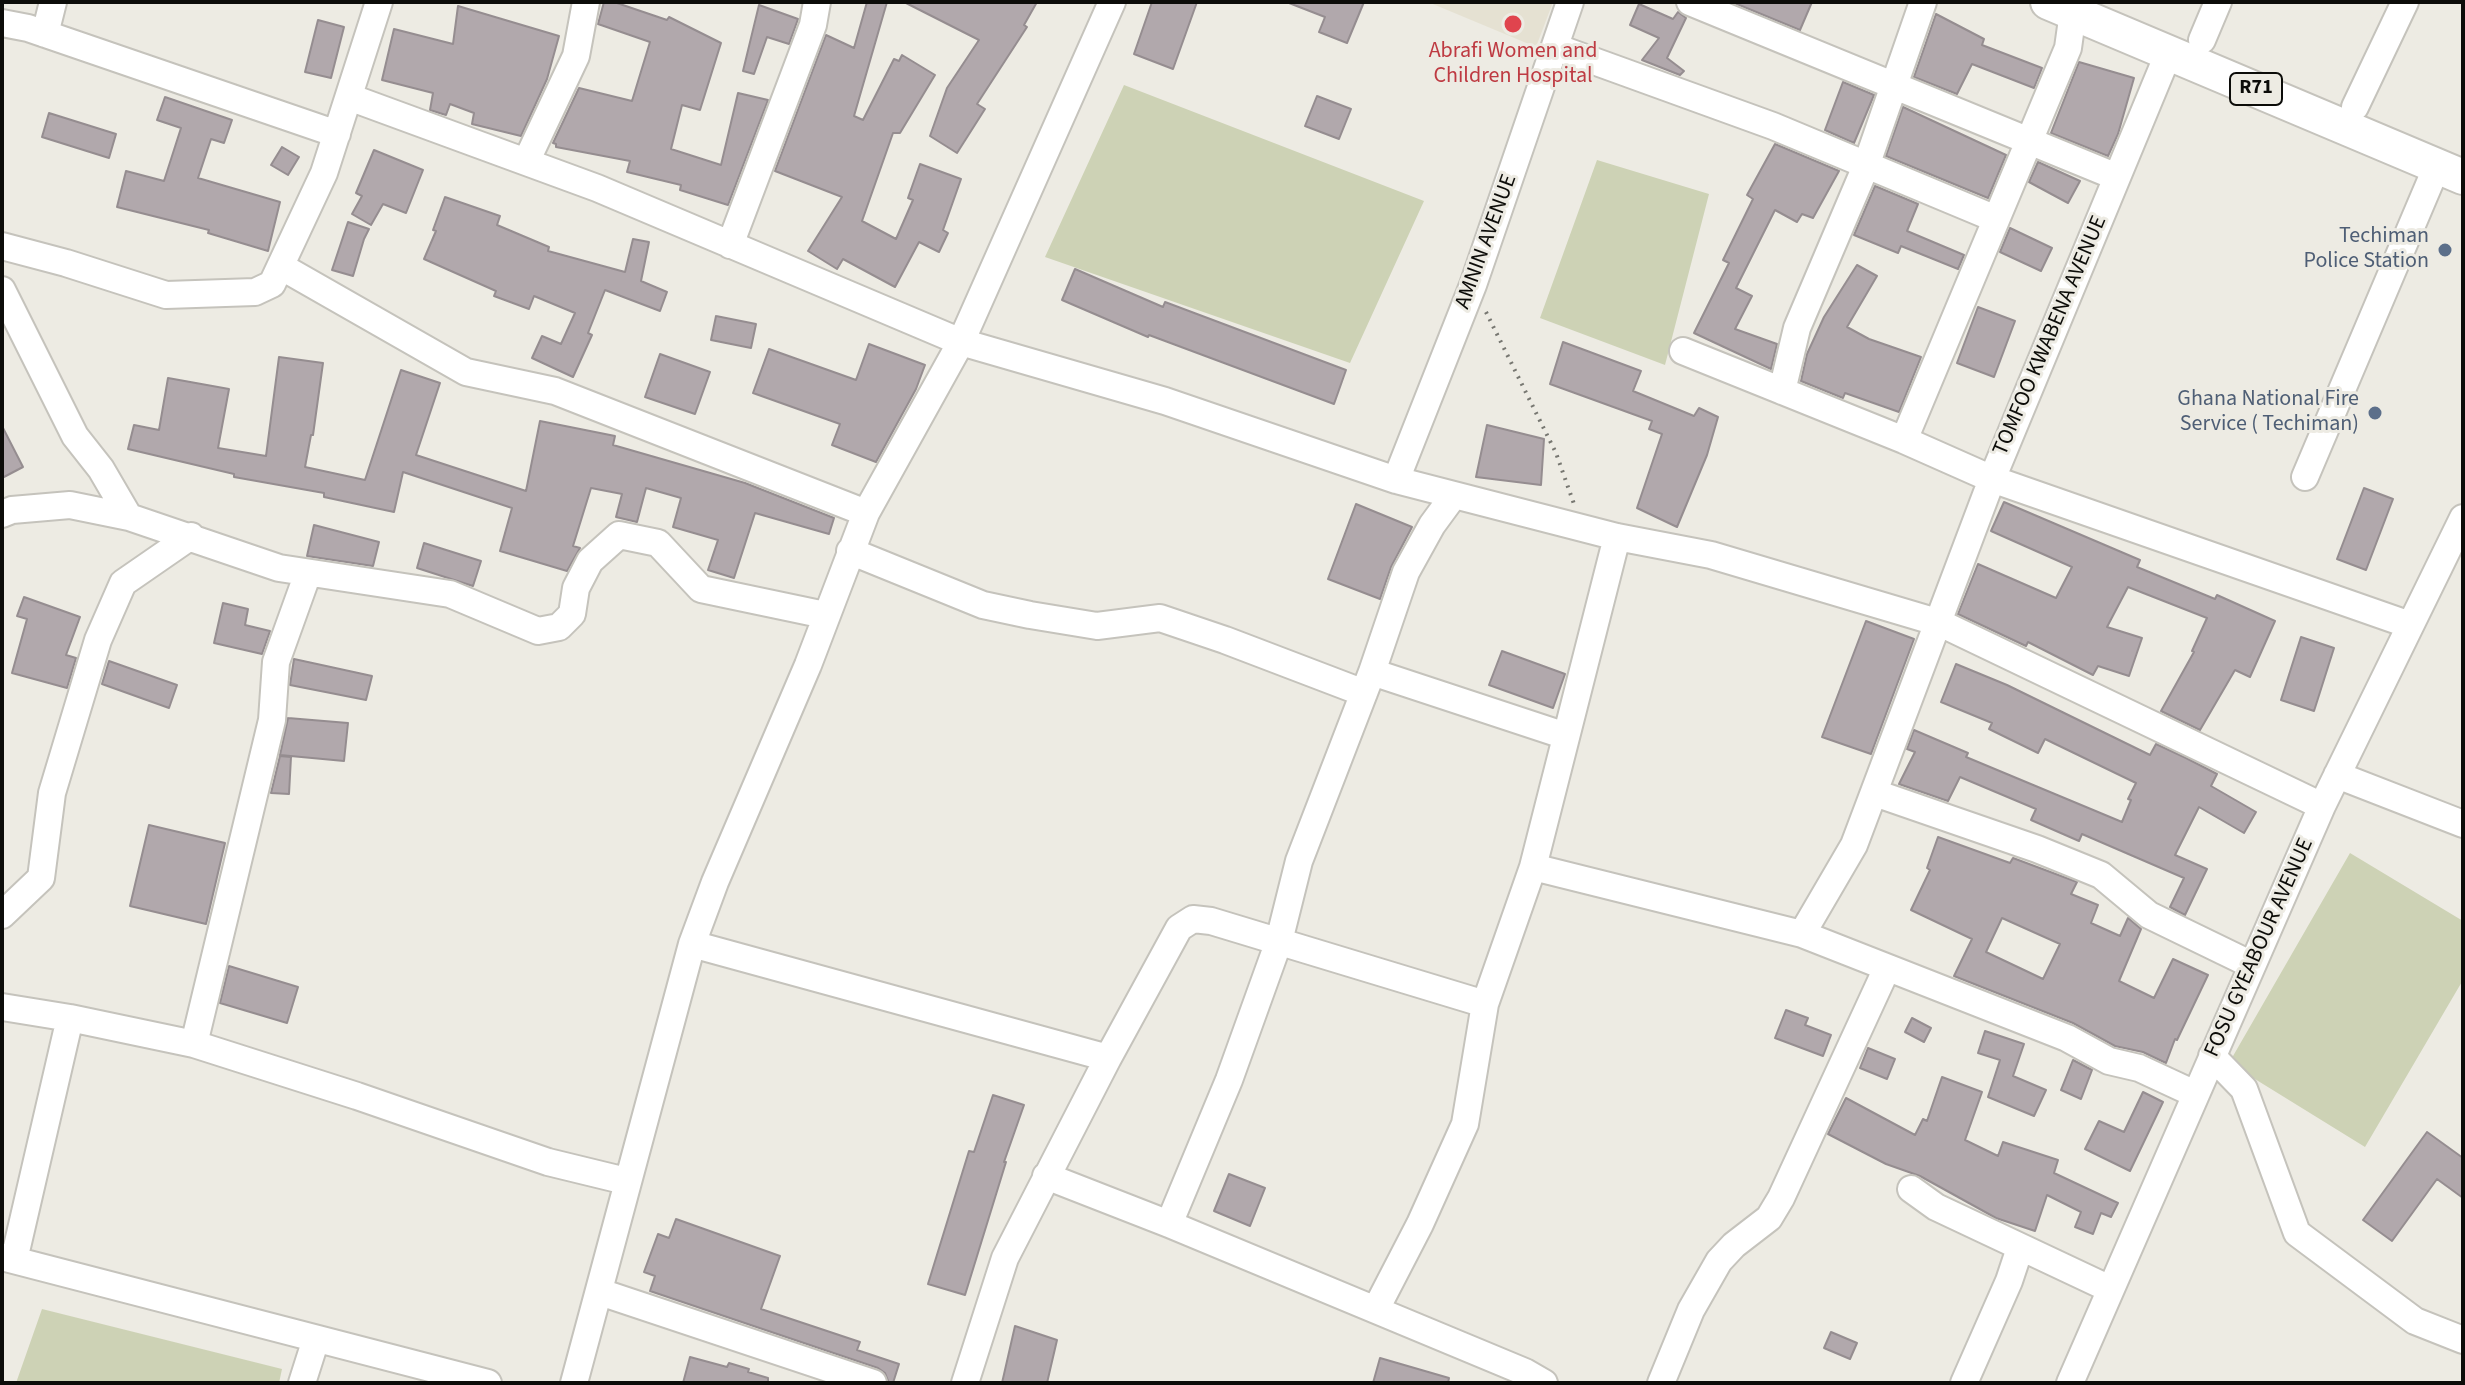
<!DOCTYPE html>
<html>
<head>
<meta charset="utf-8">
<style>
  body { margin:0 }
  #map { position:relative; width:2465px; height:1385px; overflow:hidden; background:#edebe3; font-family:"Source Sans 3",sans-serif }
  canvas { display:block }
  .frame { position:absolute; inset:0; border:4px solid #0c0c09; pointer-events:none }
</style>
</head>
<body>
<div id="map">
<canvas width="2465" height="1385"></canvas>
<div class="frame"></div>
</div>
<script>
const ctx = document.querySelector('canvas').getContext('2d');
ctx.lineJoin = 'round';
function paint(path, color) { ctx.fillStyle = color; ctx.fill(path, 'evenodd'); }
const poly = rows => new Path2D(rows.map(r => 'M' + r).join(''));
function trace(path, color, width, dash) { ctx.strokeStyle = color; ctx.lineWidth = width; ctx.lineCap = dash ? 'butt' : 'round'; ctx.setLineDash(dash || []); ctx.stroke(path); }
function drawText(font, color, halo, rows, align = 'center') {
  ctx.font = font + ' "Source Sans 3",sans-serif'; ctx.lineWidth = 6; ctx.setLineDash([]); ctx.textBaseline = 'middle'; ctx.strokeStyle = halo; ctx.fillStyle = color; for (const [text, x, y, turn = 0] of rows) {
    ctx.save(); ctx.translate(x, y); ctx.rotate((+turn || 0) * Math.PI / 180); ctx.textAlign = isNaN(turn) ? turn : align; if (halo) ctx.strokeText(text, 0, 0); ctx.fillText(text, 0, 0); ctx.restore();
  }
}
paint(poly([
  [1428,2,1553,2,1536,47]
]), '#e5e1d2');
paint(poly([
  [1124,85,1424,201,1350,363,1045,257],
  [1597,160,1709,194,1665,365,1540,318],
  [2350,853,2463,921,2463,980,2365,1147,2229,1063],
  [42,1309,282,1369,279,1383,16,1383]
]), '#cdd2b5');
const building = poly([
  [604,2,614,2,667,20,669,17,721,43,700,110,682,105,671,149,721,165,738,93,768,100,728,205,680,190,681,185,627,172,630,161,556,147,556,144,553,143,579,88,632,101,650,42,598,24,604,2],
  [867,2,887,2,854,116,863,120,894,59,899,61,902,55,935,75,900,133,893,133,862,221,896,239,913,200,908,198,920,164,961,179,943,230,948,233,939,252,919,242,895,287,843,259,837,269,808,251,842,197,775,171,826,35,854,48,867,2],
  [904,2,1037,2,1024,25,1027,27,977,104,985,109,957,153,930,136,947,88,979,40,904,2],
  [1152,2,1197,2,1173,69,1134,54,1152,2],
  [1364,2,1347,43,1319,32,1325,17,1289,3,1364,2],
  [1732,2,1812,2,1800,30,1732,2],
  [1639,4,1673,19,1678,12,1686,18,1667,58,1684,71,1680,75,1642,60,1659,38,1630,25,1639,4],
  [759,5,798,19,789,44,767,37,754,74,743,71,759,5],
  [458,6,559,36,547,79,521,136,472,124,474,113,450,104,446,115,430,110,433,93,382,80,394,29,453,44,458,6],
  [1936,14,1984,39,1982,45,2042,68,2034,88,1972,64,1957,94,1914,77,1936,14],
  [318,20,344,27,331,78,305,72,318,20],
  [2079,62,2134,78,2118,134,2108,156,2051,133,2079,62],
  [1843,82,1874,95,1854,143,1825,130,1843,82],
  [1317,96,1351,109,1339,139,1305,126,1317,96],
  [165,97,232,120,224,143,211,139,198,178,280,202,268,251,208,233,209,230,117,207,126,171,164,181,181,128,157,120,165,97],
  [1903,107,2006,155,1988,198,1886,156,1903,107],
  [49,113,116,134,109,158,42,137,49,113],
  [1775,144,1839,171,1813,218,1802,214,1797,222,1775,210,1736,288,1752,296,1735,329,1777,344,1771,369,1694,333,1729,263,1723,260,1753,199,1747,195,1775,144],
  [282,147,299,157,288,175,271,165,282,147],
  [374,150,423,170,406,213,383,204,371,225,352,214,362,196,356,193,374,150],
  [2038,162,2080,181,2068,203,2029,182,2038,162],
  [1875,186,1918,204,1907,231,1964,255,1958,269,1901,246,1898,253,1854,235,1875,186],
  [445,197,500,216,497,225,549,247,548,251,625,272,633,239,649,242,641,281,667,292,660,311,605,290,588,333,592,335,573,377,532,358,542,336,561,344,575,313,534,296,529,309,494,296,496,291,424,259,436,231,433,230,445,197],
  [348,222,369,229,364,239,353,276,332,270,348,222],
  [2010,228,2052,248,2041,271,2000,252,2010,228],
  [1857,265,1877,276,1847,327,1869,339,1921,357,1899,412,1845,393,1843,398,1801,381,1807,354,1824,317,1857,265],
  [1075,269,1163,307,1165,302,1346,370,1334,404,1149,335,1148,337,1062,300,1075,269],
  [1978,307,2015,321,1994,377,1957,363,1978,307],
  [716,316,756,324,751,348,711,340,716,316],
  [1563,342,1641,371,1633,391,1694,416,1699,408,1718,417,1707,455,1677,527,1637,508,1662,434,1649,429,1652,421,1550,384,1563,342],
  [869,344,925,365,916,389,876,462,832,445,840,424,753,393,769,349,856,380,869,344],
  [660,354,710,372,695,414,645,397,660,354],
  [279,357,323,363,313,435,311,435,305,467,365,480,401,370,440,383,416,455,526,491,540,421,615,436,613,445,745,483,834,518,829,534,755,513,734,578,708,570,718,540,673,527,681,498,646,488,637,522,616,517,622,494,591,488,573,546,580,548,567,571,500,551,512,508,403,472,394,512,324,497,324,493,234,477,234,474,128,449,134,425,159,430,168,378,229,389,218,448,266,456,279,357],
  [1487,425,1544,439,1541,485,1476,477,1487,425],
  [2,426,23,467,2,478,2,426],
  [2364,488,2393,499,2366,570,2337,559,2364,488],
  [2004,502,2140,560,2137,567,2215,599,2217,595,2275,621,2250,677,2235,670,2200,730,2161,711,2194,652,2192,651,2207,618,2128,587,2107,627,2142,638,2129,676,2098,666,2093,675,2028,642,2026,646,1958,614,1978,564,2056,598,2072,567,1991,531,2004,502],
  [1356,504,1412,527,1391,567,1380,599,1328,579,1356,504],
  [314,525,379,542,373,566,307,556,314,525],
  [424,543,481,561,473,586,417,568,424,543],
  [24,597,80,617,66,655,76,658,67,688,12,673,27,619,17,616,24,597],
  [223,603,248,609,245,625,270,631,262,654,214,643,223,603],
  [1866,621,1914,639,1871,754,1822,737,1866,621],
  [2301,637,2334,648,2314,711,2281,700,2301,637],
  [1502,651,1565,674,1553,708,1489,685,1502,651],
  [294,659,372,676,366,700,290,685,294,659],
  [109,661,177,685,169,708,102,684,109,661],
  [1956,664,2007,685,2150,755,2156,744,2186,758,2217,774,2211,786,2256,812,2244,833,2199,807,2175,855,2207,869,2185,915,2170,907,2184,878,2082,834,2079,841,2031,820,2036,809,1960,777,1948,801,1899,784,1915,752,1907,749,1914,730,1968,753,1966,757,2122,822,2131,800,2128,799,2136,783,2045,739,2038,753,1989,729,1992,723,1941,702,1956,664],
  [288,718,348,723,344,761,280,755,288,718],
  [280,756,291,757,289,794,271,793,280,756],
  [149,825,225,843,206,924,130,906,149,825],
  [1938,837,2010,863,2013,858,2077,882,2071,894,2098,905,2091,923,2120,936,2128,918,2141,929,2119,981,2154,998,2173,959,2208,975,2177,1040,2175,1039,2166,1063,2143,1052,2115,1046,2073,1023,1954,976,1972,939,1911,910,1930,870,1927,868,1938,837],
  [2002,918,2060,944,2043,979,1986,952,2002,918],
  [229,966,298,987,287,1023,220,1003,229,966],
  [1786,1010,1808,1018,1805,1025,1831,1035,1823,1056,1775,1038,1786,1010],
  [1912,1018,1931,1028,1924,1042,1905,1032,1912,1018],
  [1985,1031,2024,1044,2013,1076,2046,1090,2034,1116,1988,1097,2000,1060,1978,1053,1985,1031],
  [1868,1048,1895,1059,1887,1079,1860,1068,1868,1048],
  [2073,1060,2092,1070,2081,1099,2061,1090,2073,1060],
  [1942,1077,1982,1092,1965,1140,1998,1156,2003,1142,2058,1160,2054,1173,2118,1203,2111,1217,2101,1213,2093,1234,2075,1227,2081,1212,2047,1195,2035,1231,1996,1218,1920,1176,1886,1164,1828,1134,1846,1098,1915,1135,1923,1119,1927,1121,1942,1077],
  [2143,1092,2163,1102,2130,1171,2085,1149,2099,1121,2124,1132,2143,1092],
  [993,1095,1024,1105,1004,1162,1006,1162,965,1295,928,1284,969,1151,974,1152,993,1095],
  [2427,1132,2463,1158,2463,1198,2437,1179,2392,1241,2363,1220,2427,1132],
  [1229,1174,1265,1188,1250,1226,1214,1211,1229,1174],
  [676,1219,780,1256,761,1309,860,1342,857,1350,899,1364,893,1383,889,1383,885,1373,878,1368,650,1291,655,1276,644,1272,658,1234,669,1238,676,1219],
  [1015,1326,1057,1340,1047,1383,1002,1383,1015,1326],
  [1831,1332,1857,1343,1850,1359,1824,1348,1831,1332],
  [690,1357,727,1367,729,1363,749,1369,748,1372,768,1378,768,1383,683,1383,690,1357],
  [1380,1358,1449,1378,1448,1383,1373,1383,1380,1358]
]);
paint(building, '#b1a8ac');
trace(building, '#958d90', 2);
const minor = poly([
  [1690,2,2117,177],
  [2,23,28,28,337,134],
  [45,34,53,2],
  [2202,40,2218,2],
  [1555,47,1773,126,1996,219],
  [349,97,597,188,961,342,1165,401,1396,480,1617,537,1711,555,1940,623,2322,806],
  [2355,107,2405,2],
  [526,162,576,56,586,2],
  [730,245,813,25,817,2],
  [2,246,66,263,166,295,255,292,272,284,324,173,379,2],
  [282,267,466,372,555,391,866,513],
  [2,290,75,436,101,469,129,517],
  [1683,351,1904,440,1992,479,2410,625],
  [1782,391,1797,328,1866,166,1923,2],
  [1904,440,2068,48,2073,12],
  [2305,477,2437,166],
  [1396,480,1473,285,1570,2],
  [2,514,12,510,70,505,129,517,279,568,450,594,538,631,559,627,572,614,576,588,590,561,619,535,658,543,701,589,825,615],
  [850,551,983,605,1030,615,1097,626,1160,618,1225,640,1364,693],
  [1372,672,1566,736],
  [2337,775,2463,824],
  [1875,793,2037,849,2101,875,2149,915,2252,965],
  [1533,867,1802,934,2067,1038,2109,1061,2139,1068,2195,1094],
  [2,915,41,878,52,793,98,640,123,583,191,536],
  [1802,934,1854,845,1992,479,2169,52],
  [692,944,1108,1058],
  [2,1007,70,1018,194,1044,357,1096,548,1162,626,1181],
  [194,1044,272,720,276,662,308,573],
  [2212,1056,2244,1089,2297,1233,2415,1321,2463,1340],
  [1046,1176,1169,1224,1525,1372,1544,1383],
  [1911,1189,1936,1207,2110,1289],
  [1169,1224,1229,1080,1279,941,1299,861,1372,672,1406,572,1432,525,1454,495],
  [2,1257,488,1383],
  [14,1260,70,1018],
  [600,1292,873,1383],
  [1376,1309,1420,1224,1465,1124,1485,1004,1533,867,1617,537],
  [302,1383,316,1339],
  [574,1383,692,944,715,882,808,665,866,513,961,342,1112,2],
  [965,1383,1005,1258,1108,1058,1179,928,1193,919,1211,921,1485,1004],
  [1661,1383,1691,1310,1719,1261,1734,1245,1769,1218,1781,1198,1887,968],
  [1964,1383,2009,1281,2020,1248],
  [2070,1383,2322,806,2463,518]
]);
const major = poly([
  [2048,2,2463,177]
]);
trace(minor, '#c5c3bc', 30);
trace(major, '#c5c3bc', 38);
trace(poly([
  [1486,312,1556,453,1574,504]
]), '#777771', 4, [2, 6]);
trace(minor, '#fff', 26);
trace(major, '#fff', 34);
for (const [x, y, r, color] of [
  [1513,24,10,"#e0444e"],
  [2445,250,8,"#5c6f8a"],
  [2375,413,8,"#5c6f8a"]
]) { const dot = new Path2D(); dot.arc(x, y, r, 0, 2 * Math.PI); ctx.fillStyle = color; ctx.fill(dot); trace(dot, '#edebe3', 3); }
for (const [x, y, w] of [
  [2256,89,52]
]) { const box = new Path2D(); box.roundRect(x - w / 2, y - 16, w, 32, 6); ctx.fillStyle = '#edebe3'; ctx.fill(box); trace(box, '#0c0c09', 2); }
drawText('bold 20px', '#0c0c09', null, [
  ["R71",2256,89]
]);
drawText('22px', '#be3a42', '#edebe3', [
  ["Abrafi Women and",1513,52],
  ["Children Hospital",1513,77]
]);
drawText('22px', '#4e5e75', '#edebe3', [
  ["Techiman",2429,237],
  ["Police Station",2429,262],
  ["Ghana National Fire",2359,400],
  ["Service ( Techiman)",2359,425]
], 'right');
drawText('22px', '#0c0c09', '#edebe3', [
  ["AMNIN AVENUE",1487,242,-70],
  ["TOMFOO KWABENA AVENUE",2051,336,-67],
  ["FOSU GYEABOUR AVENUE",2260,948,-66]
]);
</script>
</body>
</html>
